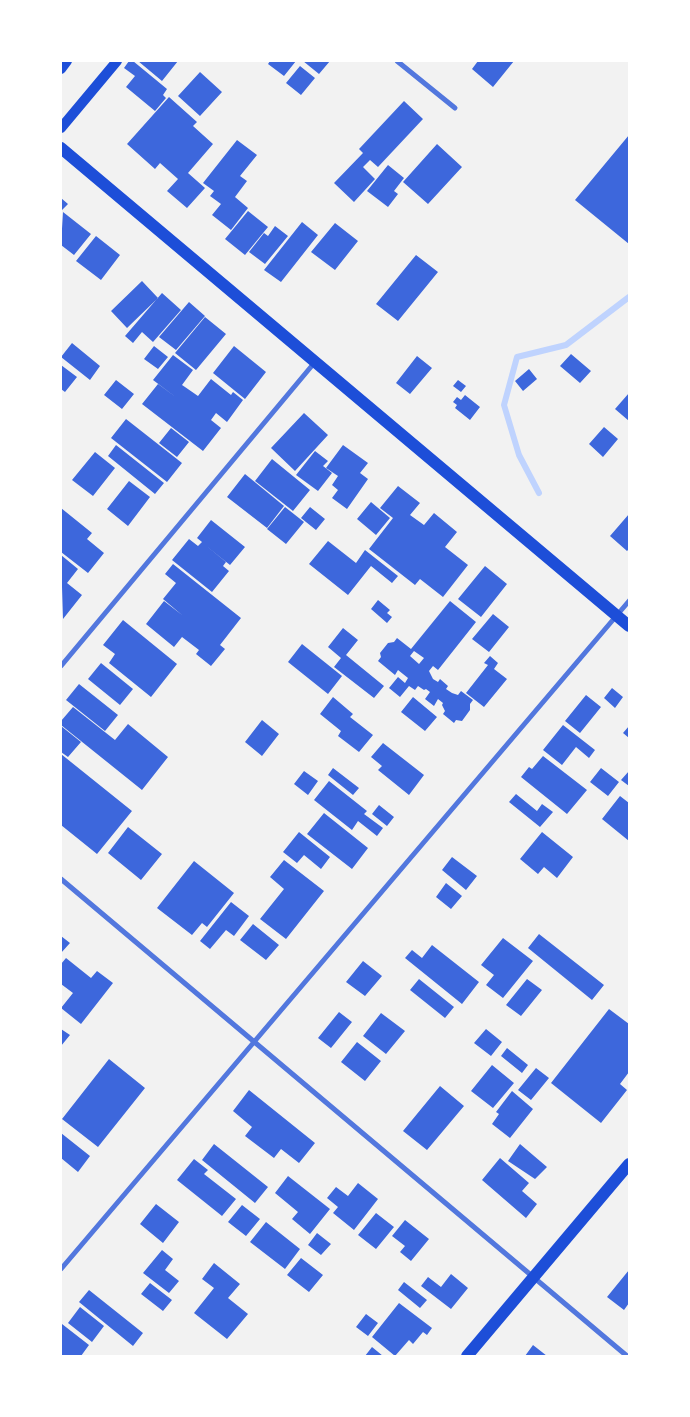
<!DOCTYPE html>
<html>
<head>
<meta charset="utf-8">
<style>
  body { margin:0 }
  #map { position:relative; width:690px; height:1417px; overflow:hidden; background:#f2f2f2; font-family:Poppins,sans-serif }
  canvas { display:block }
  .frame { position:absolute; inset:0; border:62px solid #fff; pointer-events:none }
</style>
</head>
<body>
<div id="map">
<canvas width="690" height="1417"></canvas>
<div class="frame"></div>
</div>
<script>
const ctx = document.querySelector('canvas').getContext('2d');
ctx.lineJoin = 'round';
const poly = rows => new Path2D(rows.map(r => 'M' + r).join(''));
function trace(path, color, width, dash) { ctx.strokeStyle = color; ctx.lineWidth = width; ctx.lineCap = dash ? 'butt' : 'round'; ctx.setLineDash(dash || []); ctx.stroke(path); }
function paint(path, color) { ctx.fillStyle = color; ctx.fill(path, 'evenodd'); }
trace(poly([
  [539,493,519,455,504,405,517,357,566,345,629,297]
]), '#bfd3fe', 6);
paint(poly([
  [129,61,133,61,167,89,163,95,166,98,155,111,126,87,135,76,124,68],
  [138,61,178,61,162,81],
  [270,61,296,61,284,76,268,64],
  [303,61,330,61,319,74],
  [478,61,514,61,493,87,472,69],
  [300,66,315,78,301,95,286,83],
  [200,72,222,92,200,116,178,96],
  [169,97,197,122,193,126,213,144,188,173,205,188,187,208,167,191,178,179,160,163,155,169,127,144],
  [404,101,423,119,378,167,370,160,363,167,375,179,354,202,334,183,363,153,359,149],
  [629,135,629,244,575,200],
  [237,140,257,155,240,176,247,181,235,197,248,208,231,230,212,215,221,204,210,196,214,191,203,183],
  [437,144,462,167,428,204,403,182],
  [388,165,404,178,394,191,398,194,388,207,367,191],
  [61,198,68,204,61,211],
  [248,211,268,227,245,255,225,239],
  [63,212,91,234,74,255,61,245],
  [302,222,318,235,281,282,264,270],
  [335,223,358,241,335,270,311,252],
  [275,226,288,236,265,264,249,252,264,233,268,236],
  [96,236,120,255,101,280,76,261],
  [416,255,438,272,398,321,376,304],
  [142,281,158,298,127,328,111,311],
  [162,293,181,310,153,342,142,332,133,343,125,336],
  [189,302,205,316,176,350,159,337],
  [205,317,226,334,196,370,175,353],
  [72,343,100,366,90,380,61,357],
  [154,346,168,357,158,369,144,359],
  [234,346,266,372,245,399,213,373],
  [571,354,591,371,580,383,560,366],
  [173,355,193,370,182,385,185,387,198,396,211,379,231,395,233,392,243,400,227,422,216,413,211,420,221,428,203,451,142,404,158,384,177,398,153,380],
  [417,356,432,368,410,394,396,383],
  [61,365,77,377,65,392,61,389],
  [529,369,537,379,523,391,515,381],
  [116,380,134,394,122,409,104,395],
  [458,380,466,386,461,392,453,386],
  [629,393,629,421,615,409],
  [465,395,480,407,470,420,455,408,457,405,453,402,457,397,461,400],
  [304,413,328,435,295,471,271,448],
  [126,419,182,463,167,482,111,438],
  [604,427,618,439,603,457,589,444],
  [171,428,189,442,177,457,159,443],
  [116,445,164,483,155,494,108,456],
  [343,445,368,463,360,473,368,479,347,509,332,498,338,490,332,485,338,476,326,468],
  [315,451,328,461,323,466,332,473,318,491,296,475],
  [95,452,115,468,93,496,72,480],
  [272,459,310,490,293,511,255,481],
  [245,474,284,506,267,528,227,497],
  [129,481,150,497,128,526,107,509],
  [398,486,420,503,410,515,424,525,434,513,457,532,445,547,468,565,443,597,420,579,415,585,369,549,393,518,380,508],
  [371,502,390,518,376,535,357,519],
  [285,507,304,522,286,544,267,529],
  [310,507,325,519,316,530,301,518],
  [61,508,92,533,87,539,104,553,88,573,61,552],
  [629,514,629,549,627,551,610,536],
  [211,520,245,547,230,565,205,545,226,562,223,566,229,571,212,592,172,560,189,539,198,546,202,542,197,538],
  [328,541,356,563,365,550,398,576,392,583,371,566,348,595,309,564],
  [61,555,78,569,67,583,82,595,63,619],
  [173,564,241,618,220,645,225,649,211,666,196,654,199,650,182,637,174,647,146,624,164,601,182,615,163,599,176,583,165,574],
  [485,566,507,584,481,617,458,599],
  [378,600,390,610,387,613,392,617,387,623,371,609],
  [450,601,476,622,438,670,433,666,429,671,433,679,438,682,440,679,448,686,446,689,452,693,458,695,461,691,473,700,470,704,470,710,462,721,456,720,454,723,443,714,445,711,442,705,443,703,438,699,434,706,425,699,430,692,426,689,424,690,418,686,415,690,409,686,400,697,389,688,398,677,405,683,408,678,398,670,395,675,378,661,381,657,380,653,388,643,394,642,397,638,411,649],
  [414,651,424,658,419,664,410,656],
  [493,614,509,627,489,652,472,639],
  [123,620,177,664,151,697,109,663,115,654,103,645],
  [343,628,358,640,346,655,384,686,374,698,334,667,341,658,328,647],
  [302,644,342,676,328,694,288,662],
  [490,656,498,663,494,669,507,679,484,707,466,693,488,665,484,663],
  [101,663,133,689,120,705,88,679],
  [79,684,118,715,105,731,66,700],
  [612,688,623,697,615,708,604,698],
  [586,695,601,707,580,733,565,721],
  [333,697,353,714,350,717,373,735,359,752,338,736,341,731,320,714],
  [413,697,437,717,425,731,401,712],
  [73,707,115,740,128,724,168,757,142,790,61,725,61,721],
  [262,720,279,734,262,756,245,742],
  [563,725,595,750,589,758,576,747,562,765,543,750],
  [61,726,81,742,68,757,61,752],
  [629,726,629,738,623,733],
  [383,743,424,775,409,795,378,770,382,766,371,757],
  [61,754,132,811,97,854,61,825],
  [543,756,587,790,567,814,521,777,529,767,532,769],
  [333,768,359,788,353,795,328,775],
  [601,768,619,782,608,796,590,782],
  [304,771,318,781,308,795,294,784],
  [629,771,629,786,621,780],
  [329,781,367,811,364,814,383,828,377,836,358,821,352,830,314,800],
  [516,794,537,811,542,804,553,812,540,827,509,802],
  [620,796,629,803,629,841,602,819],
  [379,805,394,817,387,826,372,814],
  [324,813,368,848,352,869,307,834],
  [128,827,162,854,141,880,108,853],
  [299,832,330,857,321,869,304,855,297,863,283,852],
  [542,832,573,857,557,878,544,867,538,874,520,859],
  [452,857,477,876,466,890,442,870],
  [284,860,324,891,286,939,260,919,284,889,270,877],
  [194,861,234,893,207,927,202,923,192,935,157,908],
  [446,883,462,896,451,909,436,897],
  [231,902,249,916,234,936,226,930,210,949,200,941],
  [253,924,279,945,266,960,240,940],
  [539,934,604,985,592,1000,528,948],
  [61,936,70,943,61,953],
  [503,938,533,961,503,998,486,985,494,975,481,965],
  [432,945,479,982,462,1004,405,958,412,950,422,958],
  [66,958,91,978,97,971,113,983,81,1024,61,1008,73,993,61,984,61,964],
  [363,961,382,976,365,996,346,982],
  [419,979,454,1007,445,1018,410,990],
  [527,979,542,990,521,1016,506,1005],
  [609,1009,629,1024,629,1072,620,1084,627,1090,601,1123,551,1083],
  [339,1012,352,1022,331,1048,318,1038],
  [381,1013,405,1031,386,1054,363,1036],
  [61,1029,70,1035,61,1046],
  [486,1029,502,1042,491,1056,474,1043],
  [357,1042,381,1061,365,1081,341,1062],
  [507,1048,528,1065,522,1073,501,1056],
  [109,1059,145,1088,98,1147,62,1119],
  [492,1065,514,1083,493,1108,471,1091],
  [536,1068,549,1078,531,1100,518,1090],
  [440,1086,464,1106,427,1150,403,1131],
  [249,1090,315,1143,299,1163,281,1149,274,1158,245,1136,252,1127,233,1111],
  [512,1091,533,1109,510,1138,492,1124,499,1114,496,1112],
  [61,1133,90,1156,78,1172,61,1158],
  [214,1144,268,1187,255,1203,202,1160],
  [520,1144,547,1167,535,1179,508,1161],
  [500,1158,529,1183,522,1191,537,1204,526,1218,482,1180],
  [194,1159,208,1170,204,1174,236,1199,222,1216,177,1180],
  [288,1176,330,1209,310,1234,292,1219,298,1212,275,1193],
  [358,1183,378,1199,354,1230,333,1213,338,1207,327,1198,336,1187,348,1196],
  [156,1204,179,1222,163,1243,140,1224],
  [242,1205,260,1219,246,1236,228,1222],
  [376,1213,394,1227,376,1249,358,1235],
  [405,1220,429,1239,411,1261,400,1252,405,1246,392,1236],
  [266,1222,300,1249,285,1269,250,1242],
  [317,1233,331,1244,321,1255,308,1245],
  [162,1250,173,1259,165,1270,179,1281,169,1293,143,1273],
  [301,1258,323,1275,309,1292,287,1275],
  [214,1263,240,1284,228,1298,248,1314,227,1339,194,1313,214,1288,202,1279],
  [629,1270,629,1303,624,1310,607,1297],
  [451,1274,468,1288,451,1309,421,1286,428,1277,441,1287],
  [404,1282,427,1300,420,1308,398,1290],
  [150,1283,172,1300,163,1311,141,1294],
  [89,1290,143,1333,133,1346,79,1302],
  [399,1303,432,1328,427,1335,423,1332,413,1344,409,1340,395,1356,372,1337],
  [80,1307,104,1326,92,1342,68,1323],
  [366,1314,378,1323,368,1336,356,1327],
  [62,1324,89,1345,81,1356,61,1356],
  [533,1345,547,1356,525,1356],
  [372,1347,383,1356,365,1356]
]), '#3d67dc');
trace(poly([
  [397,61,455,108],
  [61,666,315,362],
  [61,879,627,1356],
  [61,1269,629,601]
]), '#5277de', 5);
trace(poly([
  [61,69,67,61],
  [61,128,117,61]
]), '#1d4ed8', 10);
trace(poly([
  [61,148,629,626],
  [467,1356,629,1164]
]), '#1d4ed8', 12);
</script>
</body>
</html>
